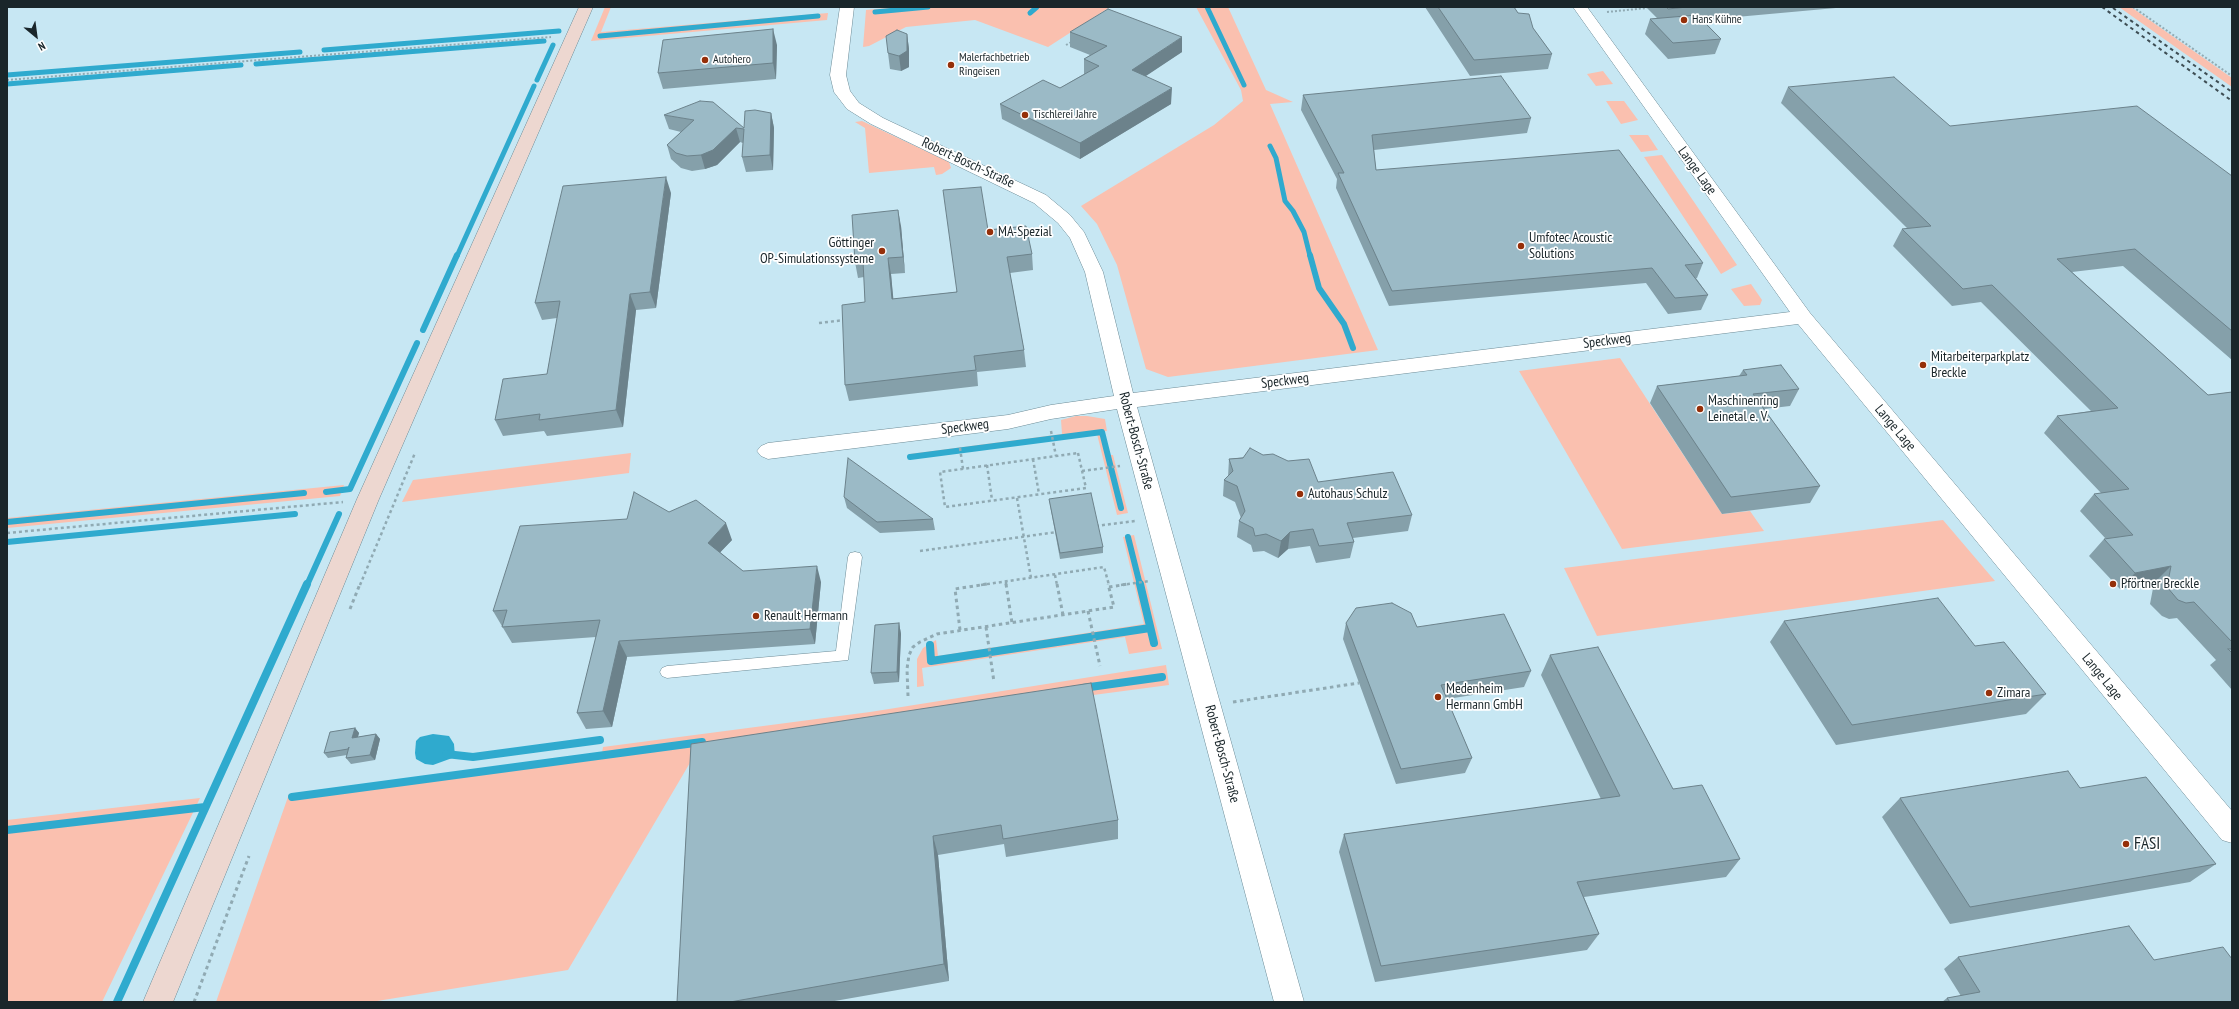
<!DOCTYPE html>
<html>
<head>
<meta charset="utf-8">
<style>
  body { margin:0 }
  #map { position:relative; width:2239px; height:1009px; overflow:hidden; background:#c7e7f3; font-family:"PT Sans Narrow",sans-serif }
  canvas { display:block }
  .frame { position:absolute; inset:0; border:8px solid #1a262a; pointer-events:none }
  .north { position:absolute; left:16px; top:16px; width:40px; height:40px; -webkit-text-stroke:3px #fff; paint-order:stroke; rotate:151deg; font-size:11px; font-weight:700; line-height:16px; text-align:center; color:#1a262a }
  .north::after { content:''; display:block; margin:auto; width:14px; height:18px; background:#1a262a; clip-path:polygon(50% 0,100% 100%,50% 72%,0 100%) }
</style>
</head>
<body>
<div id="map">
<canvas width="2239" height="1009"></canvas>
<div class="frame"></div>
<div class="north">N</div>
</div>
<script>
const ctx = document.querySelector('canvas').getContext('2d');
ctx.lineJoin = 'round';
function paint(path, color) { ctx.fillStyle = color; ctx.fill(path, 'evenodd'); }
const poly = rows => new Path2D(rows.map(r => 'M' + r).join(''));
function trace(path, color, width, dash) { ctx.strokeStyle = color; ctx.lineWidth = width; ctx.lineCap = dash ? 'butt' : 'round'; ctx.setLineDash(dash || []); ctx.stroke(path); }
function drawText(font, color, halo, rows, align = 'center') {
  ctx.font = font + ' "PT Sans Narrow",sans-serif'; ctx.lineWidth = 3.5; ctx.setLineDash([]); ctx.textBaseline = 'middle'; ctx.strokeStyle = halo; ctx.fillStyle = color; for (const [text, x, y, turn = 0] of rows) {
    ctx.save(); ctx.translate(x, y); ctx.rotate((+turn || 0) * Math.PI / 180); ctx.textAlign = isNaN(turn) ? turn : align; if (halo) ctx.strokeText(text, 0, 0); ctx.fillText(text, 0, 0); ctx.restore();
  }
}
paint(poly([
  [605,7,611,7,601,32,828,13,827,20,591,41],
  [897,7,1110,7,1048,47,975,20,906,27,869,46,863,47,866,10],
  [1196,7,1228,7,1266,90,1293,102,1270,104,1378,350,1168,377,1146,369,1117,265,1097,224,1081,206,1214,125,1243,101,1241,90],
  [2119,7,2131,7,2232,78,2232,87],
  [1603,71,1613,84,1596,86,1587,74],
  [1606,101,1624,101,1638,120,1621,124],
  [862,121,949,162,951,168,942,174,936,175,934,167,869,173,865,128,855,122],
  [1629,135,1648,135,1658,150,1641,152],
  [1662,155,1737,265,1721,274,1644,157],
  [1751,284,1762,300,1760,305,1744,306,1731,289],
  [1620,358,1722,514,1750,511,1764,531,1622,549,1519,371],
  [1076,416,1087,416,1105,419,1107,431,1101,432,1106,455,1113,455,1128,513,1117,515,1097,434,910,459,910,454,1062,434,1061,420],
  [631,453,629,473,402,502,413,480],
  [344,485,340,496,7,528,7,518],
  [1943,520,1995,581,1597,636,1564,568],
  [1134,535,1162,649,1129,654,1125,637,922,668,924,686,917,687,917,659,923,648,936,640,938,656,1144,624,1123,537],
  [1166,665,1169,685,942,715,694,756,568,970,371,1002,216,1002,289,794,602,753,603,747,870,712],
  [200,798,102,1002,7,1002,7,820]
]), '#fac0af');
paint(poly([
  [433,734,449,736,454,744,455,757,433,765,425,764,416,759,415,753,416,741,420,737]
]), '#2faace');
trace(poly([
  [1207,7,1244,85],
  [875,12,928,7],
  [1030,13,1037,7],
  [600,36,818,16],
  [324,50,559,31],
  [256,64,544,41],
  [7,75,300,52],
  [537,80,553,45],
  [7,84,241,65],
  [1270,146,1276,158,1285,201,1293,211,1304,232,1310,256],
  [457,256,534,86]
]), '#2faace', 5);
trace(poly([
  [1310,255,1319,288,1344,324,1353,348],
  [423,330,457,255],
  [910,457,1102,432,1121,508],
  [326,492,350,489,417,343],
  [7,522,304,493],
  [1128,537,1140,585],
  [7,542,295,514],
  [307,585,339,514]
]), '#2faace', 6);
trace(poly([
  [1140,584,1154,643],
  [930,645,931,661,1150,628],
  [1083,688,1162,677],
  [446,754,473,757,600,740],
  [292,797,702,742],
  [7,830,205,807],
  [117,1002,307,584]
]), '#2faace', 8);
const service = poly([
  [855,552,860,553,862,557,848,660,667,678,662,676,660,672,662,668,667,666,836,651,848,557,850,553,855,552]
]);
const minor = poly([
  [840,7,854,7,846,75,850,91,859,103,883,118,1046,195,1070,215,1084,232,1103,272,1133,393,1790,312,1573,7,1587,7,1810,313,2232,811,2232,843,2222,840,1798,324,1137,407,1304,1002,1274,1002,1117,409,1051,419,1008,429,768,459,761,456,757,451,761,446,768,443,1008,415,1051,405,1114,396,1085,272,1070,238,1058,223,1034,203,871,124,847,109,834,92,830,75,840,7]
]);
const secondary = poly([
  [579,7,593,7,379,499,173,1002,143,1002,357,499,579,7]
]);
trace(service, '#6d8b96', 1);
trace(minor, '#6d8b96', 1);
trace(secondary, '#6d8b96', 1);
trace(poly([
  [2133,7,2232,76],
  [1607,12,1647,8],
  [1066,45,1073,41],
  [7,80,551,37]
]), '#90aab3', 2, [2, 2]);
trace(poly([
  [819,323,845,320],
  [1051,431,1056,456],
  [960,448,963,469],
  [1078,453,1086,488,945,507,940,472,1078,453],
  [1033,459,1039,494],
  [987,465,992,500],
  [1082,471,1120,466],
  [1017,498,1031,578],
  [1096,526,1135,521],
  [7,533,343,502],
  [920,551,1057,532],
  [1055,575,1057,585],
  [1006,582,1006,585],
  [360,585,415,453],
  [981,585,1104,567,1109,585],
  [1121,585,1150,581]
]), '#90aab3', 2.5, [3, 3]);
trace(poly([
  [1006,584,1012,623],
  [1057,584,1063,615],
  [1109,587,1128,584],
  [350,609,360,584],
  [1088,611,1100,666],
  [986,627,994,682],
  [960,630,955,589,987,584],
  [908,696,907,669,909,655,913,647,920,642,937,634,1114,607,1108,584],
  [1233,702,1359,683],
  [194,1002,249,856]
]), '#90aab3', 3, [3.5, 3.5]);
paint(service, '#fff');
paint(minor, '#fff');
paint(secondary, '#edd7d0');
trace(poly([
  [2102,7,2232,101],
  [2113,8,2232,92]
]), '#3e4e54', 2, [3.5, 3.5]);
paint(poly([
  [1425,7,1514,7,1518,13,1533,28,1552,54,1548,69,1470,76],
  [1646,7,1847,7,1703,20,1721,39,1715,54,1668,59,1645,34,1650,19,1657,18],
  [1070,32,1182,52,1145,76,1171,104,1080,159,1002,119,1000,104,1060,88,1084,74,1084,59,1090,55,1070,47],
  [907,34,909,49,909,67,901,71,890,69,888,53],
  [777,45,776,79,663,89,658,73],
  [1788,87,1950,126,2232,176,2232,360,2123,266,2072,272,2208,395,2232,392,2232,690,2210,665,2216,660,2177,618,2169,619,2162,616,2150,604,2154,583,2120,589,2089,556,2104,539,2106,539,2080,511,2094,494,2101,493,2044,433,2057,416,2091,411,1981,302,1952,306,1893,246,1902,229,1907,228,1781,103],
  [1303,95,1531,118,1527,133,1374,150,1376,170,1703,263,1697,278,1696,278,1708,295,1701,310,1668,314,1646,283,1389,306,1336,188,1337,179,1301,110],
  [771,113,774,128,773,170,746,172,742,157,743,143,740,142,717,165,705,169,692,171,681,168,671,159,667,145,681,132,669,129,664,115,744,128],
  [671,193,656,308,636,310,623,427,547,436,544,431,503,436,495,420,547,374,557,318,542,320,535,303],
  [901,226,905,273,891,274,893,299,956,292,988,230,1032,254,1033,270,1010,273,1024,350,1026,367,977,372,978,386,849,401,845,385,865,302,864,277,858,278,855,262],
  [1743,370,1799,389,1790,406,1764,409,1820,486,1810,503,1722,514,1650,403,1657,386,1739,376],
  [1263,455,1318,482,1412,515,1408,531,1353,538,1354,542,1350,558,1316,563,1310,546,1288,549,1278,558,1264,551,1253,552,1251,545,1237,537,1239,521,1241,518,1235,502,1223,496,1224,480,1228,477,1229,459],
  [844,497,933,519,935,530,880,533,847,508],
  [1049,499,1103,547,1103,553,1060,559,1050,505],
  [669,512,732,540,720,552,743,571,821,582,815,644,627,657,612,727,586,729,577,713,596,637,512,643,493,611,627,519],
  [1784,621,1975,646,2046,694,2026,714,1836,745,1770,642],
  [899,623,901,634,899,682,874,684,871,673],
  [1346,623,1417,627,1531,671,1524,687,1447,699,1472,758,1465,773,1396,784,1343,639],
  [1550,655,1673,789,1740,859,1726,877,1584,897,1599,934,1587,950,1375,982,1339,852,1344,834,1601,799,1541,675],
  [355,728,359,733,358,737,376,734,380,739,375,760,351,764,346,758,347,755,328,758,324,753],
  [691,744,1118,820,1118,839,1006,857,1004,844,938,855,949,981,829,1002,677,1002],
  [2080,788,2216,864,2190,882,1950,924,1882,817,1900,798],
  [1958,957,2154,960,2232,1002,1942,1002,1947,998,1961,996,1944,969]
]), '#85a0aa');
paint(poly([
  [773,29,777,45,776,79,773,63],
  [907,34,909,49,909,67,901,71,899,56],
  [1182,37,1182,52,1131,86,1132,70],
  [1172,88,1171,104,1080,159,1080,143],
  [771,113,774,128,773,170,770,155],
  [736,128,740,142,717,165,705,169,701,155],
  [666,177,671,193,656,308,650,292],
  [898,210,901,226,905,273,903,257],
  [888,258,891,274,895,316,892,299],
  [630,294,636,310,623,427,616,410],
  [726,523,732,540,714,559,708,543],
  [1290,532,1288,549,1278,558,1281,541],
  [817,566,821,582,815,644,810,629],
  [2171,566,2154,583,2120,589,2135,573],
  [899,623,901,634,899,682,897,672],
  [619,641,627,657,612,727,603,711],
  [355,728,359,733,356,743,352,738],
  [376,734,380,739,375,760,370,755],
  [933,836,938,855,949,981,944,964]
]), '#6c828b');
const building = poly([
  [1438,7,1514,7,1518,13,1529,14,1533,28,1552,54,1474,60,1438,7],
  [1666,7,1687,7,1668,9,1666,7],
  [1108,9,1182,37,1132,70,1172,88,1080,143,1000,104,1043,80,1060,88,1099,66,1084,59,1107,46,1070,32,1108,9],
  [1697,15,1721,39,1673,43,1650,19,1697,15],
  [773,29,773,63,658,73,663,40,773,29],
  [897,30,907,34,907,51,899,56,888,53,886,36,897,30],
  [1501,76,1531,118,1372,135,1376,170,1619,150,1703,263,1685,265,1708,295,1675,298,1652,268,1392,291,1338,173,1344,173,1303,95,1501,76],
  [1894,77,1950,126,2137,106,2232,176,2232,331,2135,249,2057,259,2208,395,2232,392,2232,642,2194,602,2186,603,2178,600,2167,587,2171,566,2135,573,2104,539,2133,535,2094,494,2129,489,2057,416,2118,408,1992,285,1963,289,1902,229,1931,226,1788,87,1894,77],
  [700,101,713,102,744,128,745,111,755,110,771,113,770,155,742,157,744,129,736,128,713,150,701,155,687,156,676,153,667,145,694,120,664,115,700,101],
  [666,177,650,292,630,294,616,410,539,420,540,414,495,420,503,379,547,374,560,301,535,303,563,186,666,177],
  [981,187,988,230,1026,226,1032,254,1007,257,1024,350,974,356,976,370,845,385,842,305,865,302,863,261,855,262,852,215,898,210,903,257,888,258,892,299,957,292,943,190,981,187],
  [1781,365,1799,389,1753,394,1820,486,1731,497,1657,386,1747,375,1743,370,1781,365],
  [1250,448,1263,455,1273,454,1288,461,1309,459,1318,482,1393,472,1412,515,1347,523,1354,542,1319,546,1313,529,1290,532,1281,541,1266,534,1255,536,1253,528,1239,521,1245,511,1237,486,1224,480,1233,471,1229,459,1243,458,1250,448],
  [848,458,933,519,877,522,844,497,848,458],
  [634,492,669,512,696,500,726,523,708,543,743,571,817,566,810,629,619,641,603,711,577,713,600,620,502,627,507,610,493,611,520,526,627,519,634,492],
  [1091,493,1103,547,1060,553,1049,499,1091,493],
  [1938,598,1975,646,2004,642,2046,694,1852,725,1784,621,1938,598],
  [1392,603,1411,613,1417,627,1504,614,1531,671,1441,685,1472,758,1401,769,1346,623,1356,608,1392,603],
  [899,623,897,672,871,673,875,625,899,623],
  [1598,647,1673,789,1702,785,1740,859,1577,882,1599,934,1381,966,1344,834,1620,796,1550,655,1598,647],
  [2228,649,2232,649,2232,653,2228,649],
  [1091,683,1118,820,1003,839,1001,825,933,836,944,964,730,1002,677,1002,691,744,1091,683],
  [355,728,352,738,376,734,370,755,346,758,349,747,348,749,324,753,330,732,355,728],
  [2068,771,2080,788,2146,777,2216,864,1970,907,1900,798,2068,771],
  [2129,926,2154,960,2223,947,2232,959,2232,1002,1950,1002,1947,998,1980,992,1958,957,2129,926]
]);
paint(building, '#9bbac6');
trace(building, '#6c828b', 1);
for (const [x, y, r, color] of [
  [1684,20,4,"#952f09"],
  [705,60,4,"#952f09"],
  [951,65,4,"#952f09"],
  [1025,115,4,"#952f09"],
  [990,232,4,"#952f09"],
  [1521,246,4,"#952f09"],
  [882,251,4,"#952f09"],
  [1923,365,4,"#952f09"],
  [1700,409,4,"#952f09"],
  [1300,494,4,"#952f09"],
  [2113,584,4,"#952f09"],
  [756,616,4,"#952f09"],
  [1989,693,4,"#952f09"],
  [1438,697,4,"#952f09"],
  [2126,844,4,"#952f09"]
]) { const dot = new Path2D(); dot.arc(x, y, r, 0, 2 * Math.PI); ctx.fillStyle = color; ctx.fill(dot); trace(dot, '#fff', 1.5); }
drawText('12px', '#1a262a', '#fff', [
  ["Hans Kühne",1692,20],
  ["Malerfachbetrieb",959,58],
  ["Ringeisen",959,72],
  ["Autohero",713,60],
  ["Tischlerei Jahre",1033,115]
], 'left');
drawText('14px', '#1a262a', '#fff', [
  ["Robert-Bosch-Straße",968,163,25],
  ["Lange Lage",1697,171,54],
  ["Speckweg",1607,341,-7],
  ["Speckweg",1285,381,-7],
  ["Speckweg",965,427,-7],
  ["Lange Lage",1895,428,50],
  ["Robert-Bosch-Straße",1136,441,75],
  ["Lange Lage",2102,677,51],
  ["Robert-Bosch-Straße",1222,754,75]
]);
drawText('14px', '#1a262a', '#fff', [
  ["MA-Spezial",998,232],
  ["Umfotec Acoustic",1529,238],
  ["Solutions",1529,254],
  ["Göttinger",874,243,"right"],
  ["OP-Simulationssysteme",874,259,"right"],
  ["Mitarbeiterparkplatz",1931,357],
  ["Breckle",1931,373],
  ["Maschinenring",1708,401],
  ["Leinetal e. V.",1708,417],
  ["Autohaus Schulz",1308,494],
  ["Pförtner Breckle",2121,584],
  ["Renault Hermann",764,616],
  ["Medenheim",1446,689],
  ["Hermann GmbH",1446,705],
  ["Zimara",1997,693]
], 'left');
drawText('17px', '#1a262a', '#fff', [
  ["FASI",2134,844]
], 'left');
</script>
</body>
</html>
